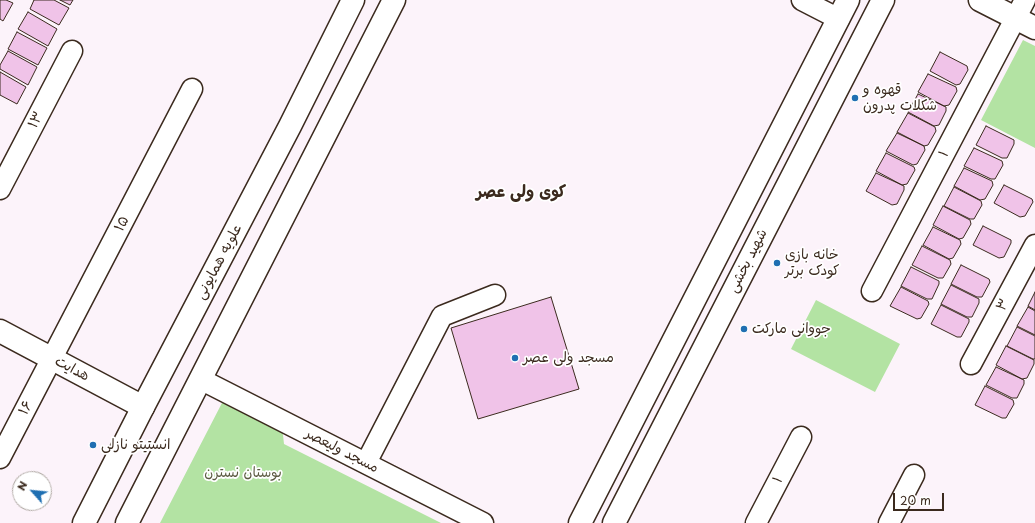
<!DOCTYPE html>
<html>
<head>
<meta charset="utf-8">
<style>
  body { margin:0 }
  #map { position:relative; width:1035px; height:523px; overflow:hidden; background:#fcf3fa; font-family:"Playpen Sans",sans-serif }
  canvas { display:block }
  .north { position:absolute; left:12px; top:471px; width:40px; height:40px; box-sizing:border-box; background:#fff; border:1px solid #b1aaa5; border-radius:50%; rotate:297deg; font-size:11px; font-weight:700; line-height:16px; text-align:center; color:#3b2a1e }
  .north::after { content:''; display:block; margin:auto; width:14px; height:18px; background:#1f6fb2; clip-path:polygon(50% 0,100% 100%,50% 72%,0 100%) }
  .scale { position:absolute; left:893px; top:493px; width:51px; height:18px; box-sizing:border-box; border:2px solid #3b2a1e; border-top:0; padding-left:5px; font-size:12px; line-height:14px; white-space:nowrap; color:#3b2a1e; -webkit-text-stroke:3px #fff; paint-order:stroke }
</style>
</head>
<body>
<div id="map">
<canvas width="1035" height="523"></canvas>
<div class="north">N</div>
<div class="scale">20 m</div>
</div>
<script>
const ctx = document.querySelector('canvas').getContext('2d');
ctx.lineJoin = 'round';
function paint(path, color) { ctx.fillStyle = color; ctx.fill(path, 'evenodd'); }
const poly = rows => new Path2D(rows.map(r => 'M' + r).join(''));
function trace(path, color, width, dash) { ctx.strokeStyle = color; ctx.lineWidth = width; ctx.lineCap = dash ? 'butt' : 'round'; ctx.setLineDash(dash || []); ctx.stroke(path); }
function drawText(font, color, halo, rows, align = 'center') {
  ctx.font = font + ' "Playpen Sans","Playpen Sans Arabic",sans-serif'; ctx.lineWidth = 3.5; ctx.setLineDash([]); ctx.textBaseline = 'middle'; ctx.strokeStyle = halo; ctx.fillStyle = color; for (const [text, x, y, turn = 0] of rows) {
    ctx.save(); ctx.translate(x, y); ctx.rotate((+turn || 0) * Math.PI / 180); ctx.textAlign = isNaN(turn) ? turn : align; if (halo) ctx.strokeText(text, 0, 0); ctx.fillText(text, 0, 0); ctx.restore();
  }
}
paint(poly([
  [1023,40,1035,46,1035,148,981,120],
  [816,300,900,344,875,392,791,349],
  [223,401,282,426,284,444,441,523,160,523]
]), '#b3e3a3');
const building = poly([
  [0,0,6,0,13,3,3,21,0,19,0,0],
  [34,0,54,0,69,8,59,25,30,9,34,0],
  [60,0,73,0,70,5,60,0],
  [28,12,57,29,48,46,18,29,28,12],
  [17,32,47,48,38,65,8,49,17,32],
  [8,51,37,67,28,85,0,69,0,65,8,51],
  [940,52,967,66,968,70,960,84,956,85,930,71,940,52],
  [0,72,26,87,17,104,0,95,0,72],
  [928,74,956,87,957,91,949,105,944,106,918,92,928,74],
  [918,94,946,107,946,111,939,125,934,126,908,112,918,94],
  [908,113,935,127,936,131,928,145,924,146,897,132,908,113],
  [986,126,1014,140,1014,144,1007,158,1002,158,976,145,986,126],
  [897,133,924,146,925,150,917,164,913,165,886,151,897,133],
  [974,148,1002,161,1003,165,995,179,991,179,964,166,974,148],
  [886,153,914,167,915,170,907,184,902,185,876,171,886,153],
  [964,168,992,181,993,185,985,199,980,200,954,186,964,168],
  [876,173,904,186,904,190,897,204,892,205,866,191,876,173],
  [1004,185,1032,199,1033,202,1025,216,1020,217,994,203,1004,185],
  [954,187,981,201,982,205,974,219,970,219,944,206,954,187],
  [943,206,970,220,971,224,963,238,959,239,933,225,943,206],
  [983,226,1011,240,1011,243,1004,257,999,258,973,245,983,226],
  [933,227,960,240,961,244,953,258,949,259,923,245,933,227],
  [922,246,950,260,951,264,943,278,938,278,912,265,922,246],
  [961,265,989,279,990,282,982,297,977,297,951,284,961,265],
  [911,267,939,281,939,284,932,299,927,299,901,286,911,267],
  [951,285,979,299,979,303,972,317,967,317,941,304,951,285],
  [901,287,928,301,929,304,921,318,917,319,890,306,901,287],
  [1035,292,1035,310,1028,306,1035,292],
  [551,297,579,389,478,419,451,328,551,297],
  [941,305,969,319,969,322,961,337,957,337,931,324,941,305],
  [1028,307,1035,311,1035,335,1017,326,1028,307],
  [1017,327,1035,336,1035,359,1033,359,1007,346,1017,327],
  [1006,346,1034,360,1034,364,1027,378,1022,379,996,365,1006,346],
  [996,367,1024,380,1024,384,1017,398,1012,398,986,385,996,367],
  [985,386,1013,400,1014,404,1006,418,1002,418,975,405,985,386]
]);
paint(building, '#f0c3e8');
trace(building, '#3b2a1e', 1);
const minor = poly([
  [802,0,839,19],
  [0,189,72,51],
  [872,291,1025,0],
  [971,364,1035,245],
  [200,379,483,523],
  [0,458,192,89],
  [366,463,442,316,495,295],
  [756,523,801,437],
  [889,523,914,475]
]);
const tertiary = poly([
  [980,0,1035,28],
  [0,331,143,407],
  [580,523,848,0],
  [614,523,883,0]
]);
const secondary = poly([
  [84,523,143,407,290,126,353,0],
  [127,523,394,0]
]);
trace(minor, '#3b2a1e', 23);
trace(tertiary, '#3b2a1e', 25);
trace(secondary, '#3b2a1e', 25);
trace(minor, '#fff', 20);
trace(tertiary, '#fff', 22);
trace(secondary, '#fff', 22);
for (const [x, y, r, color] of [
  [855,98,4,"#1f6fb2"],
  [777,263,4,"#1f6fb2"],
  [744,329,4,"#1f6fb2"],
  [515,358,4,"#1f6fb2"],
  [93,445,4,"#1f6fb2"]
]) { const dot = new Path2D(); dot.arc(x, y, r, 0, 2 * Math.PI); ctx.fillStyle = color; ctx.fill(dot); trace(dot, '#fff', 1.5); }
drawText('14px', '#3b2a1e', '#fff', [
  ["قهوه ‌و",863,90],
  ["شکلات پدرون",863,106],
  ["خانه بازی",785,255],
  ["کودک برتر",785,271],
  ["جووانی مارکت",752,329],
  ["مسجد ولی عصر",523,358],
  ["انستیتو نازلی",101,445]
], 'left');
drawText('14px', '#3b2a1e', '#fff', [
  ["۱۳",36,120,-63],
  ["۱",944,154,-62],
  ["۱۵",122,224,-63],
  ["شهید بخشی",748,261,-63],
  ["علویه همایونی",219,262,-62],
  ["۳",1003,305,-62],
  ["هدایت",72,369,28],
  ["۱۶",26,408,-63],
  ["مسجد ولیعصر",342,451,27],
  ["۱",778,480,-62]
]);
drawText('14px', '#59583f', '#fff', [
  ["بوستان نسترن",243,473]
]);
drawText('bold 16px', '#3b2a1e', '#fff', [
  ["کوی ولی عصر",521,193]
]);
</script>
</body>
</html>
